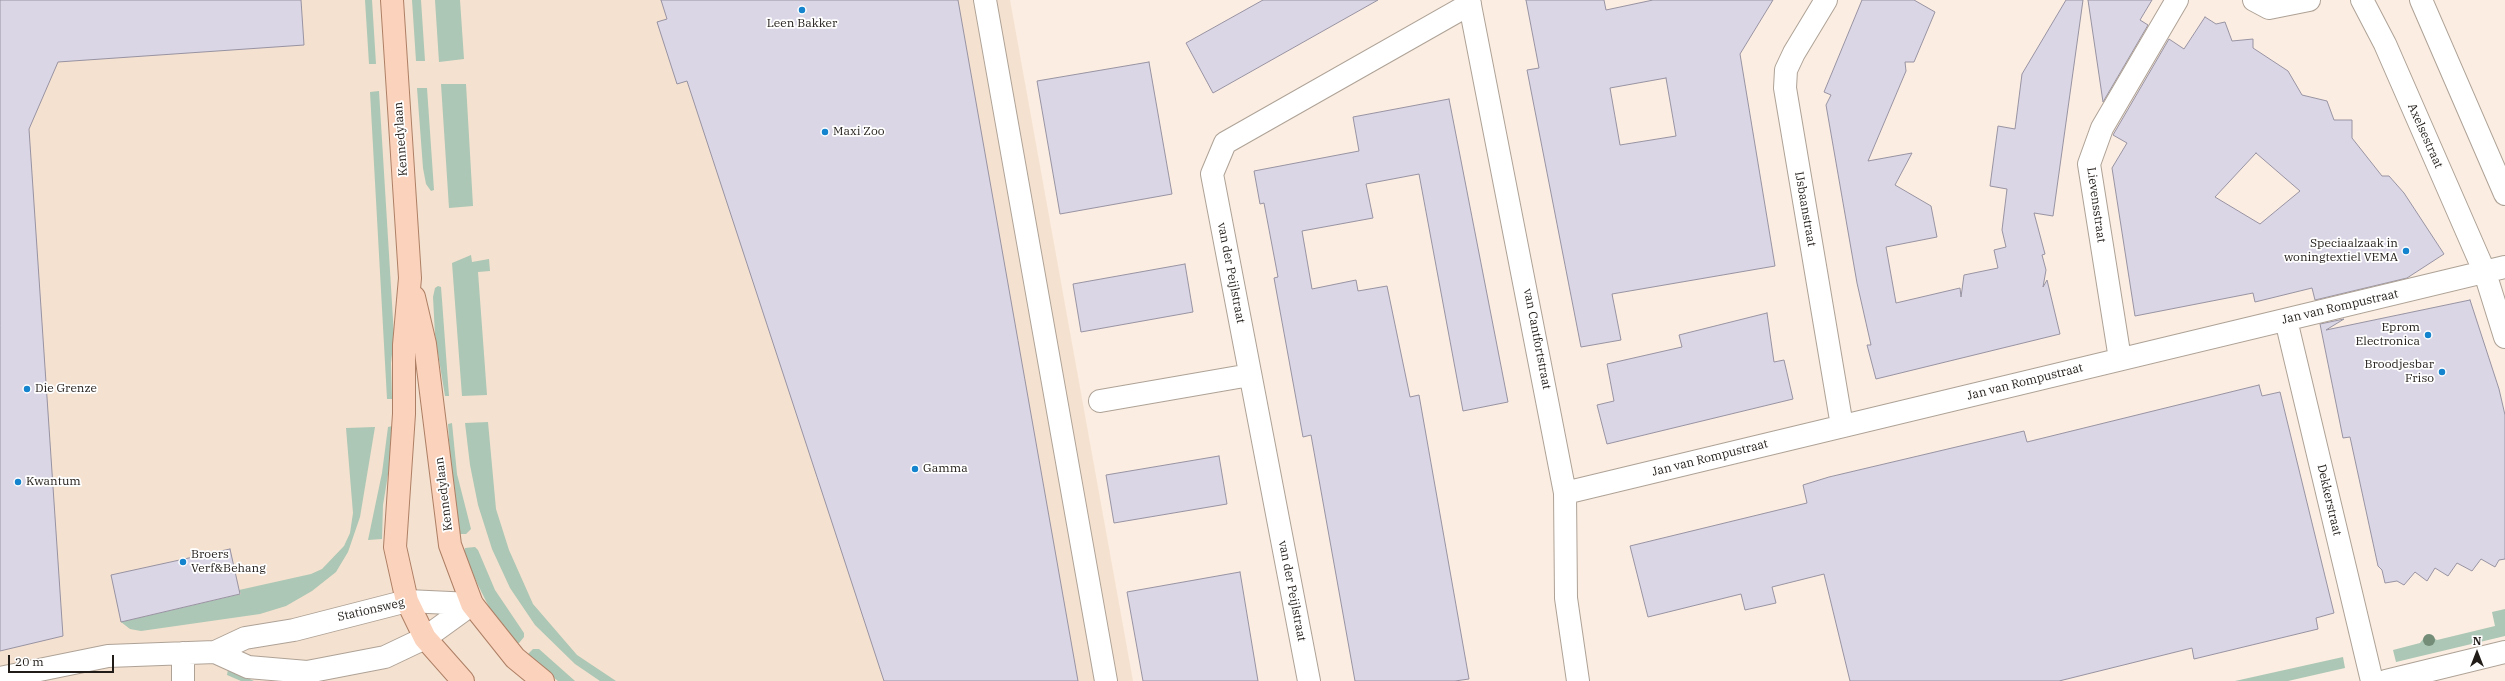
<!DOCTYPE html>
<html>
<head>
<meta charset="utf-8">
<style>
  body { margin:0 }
  #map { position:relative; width:2505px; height:681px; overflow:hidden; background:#fbede1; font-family:"IBM Plex Serif",serif }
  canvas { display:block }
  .north { position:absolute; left:2457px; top:633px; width:40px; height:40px; -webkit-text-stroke:3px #fff; paint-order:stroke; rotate:0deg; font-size:11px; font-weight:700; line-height:16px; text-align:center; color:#211c18 }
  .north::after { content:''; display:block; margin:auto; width:14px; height:18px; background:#211c18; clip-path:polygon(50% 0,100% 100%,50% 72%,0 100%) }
  .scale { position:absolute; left:8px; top:655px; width:106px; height:18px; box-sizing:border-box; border:2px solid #211c18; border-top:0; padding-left:5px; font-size:12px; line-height:14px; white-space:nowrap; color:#211c18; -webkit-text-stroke:3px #fff; paint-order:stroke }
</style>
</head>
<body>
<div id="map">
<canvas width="2505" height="681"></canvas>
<div class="north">N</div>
<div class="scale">20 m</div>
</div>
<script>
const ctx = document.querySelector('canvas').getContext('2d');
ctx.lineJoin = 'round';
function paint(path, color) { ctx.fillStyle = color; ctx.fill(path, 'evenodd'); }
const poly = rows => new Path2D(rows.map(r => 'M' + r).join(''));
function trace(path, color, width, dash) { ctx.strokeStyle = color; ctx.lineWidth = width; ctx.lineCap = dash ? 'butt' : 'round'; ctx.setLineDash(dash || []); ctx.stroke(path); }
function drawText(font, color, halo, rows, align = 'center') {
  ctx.font = font + ' "IBM Plex Serif",serif'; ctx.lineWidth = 3.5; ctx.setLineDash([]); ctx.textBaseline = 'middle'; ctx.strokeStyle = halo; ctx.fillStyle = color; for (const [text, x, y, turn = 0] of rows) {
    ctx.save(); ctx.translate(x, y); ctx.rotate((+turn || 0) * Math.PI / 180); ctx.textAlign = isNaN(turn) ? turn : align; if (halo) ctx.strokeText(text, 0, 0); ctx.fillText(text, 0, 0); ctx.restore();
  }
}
paint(poly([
  [0,0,1010,0,1133,681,0,681]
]), '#f5e1cf');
paint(poly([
  [365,0,372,0,376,64,369,64],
  [412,0,421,0,425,61,416,61],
  [435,0,460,0,464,59,439,62],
  [441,84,466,84,473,206,449,208],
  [417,88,427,88,434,190,431,191,426,184,423,168],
  [379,91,394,336,391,363,392,399,387,399,370,92],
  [471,255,472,262,489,259,490,271,478,272,487,395,462,396,452,263],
  [438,286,441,287,442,300,449,396,445,396,435,335,433,297,435,288],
  [488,422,496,509,509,550,533,604,577,655,616,681,600,681,575,664,535,625,510,588,492,549,478,505,470,465,465,423],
  [452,423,457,474,471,529,466,534,459,534,453,505,448,424],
  [393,426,392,450,383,505,382,539,368,540,382,473,388,427],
  [375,427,360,517,348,552,336,572,312,591,286,606,260,614,141,631,130,629,121,622,241,594,239,590,311,574,322,569,344,546,350,533,353,513,346,428],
  [475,547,478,550,495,590,524,633,524,637,519,643,516,644,489,607,476,581,464,552,465,548],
  [2505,609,2505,636,2396,662,2393,650,2420,643,2427,634,2437,640,2495,626,2492,612],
  [533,649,539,649,575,681,558,681,526,656],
  [2343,657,2345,668,2288,681,2235,681],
  [228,669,230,670,254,681,241,681,227,675]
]), '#acc7b5');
const building = poly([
  [0,0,301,0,304,45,58,62,29,129,63,636,0,651,0,0],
  [661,0,958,0,1078,681,884,681,687,81,677,84,657,22,667,19,661,0],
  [1263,0,1378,0,1213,93,1186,43,1263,0],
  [1526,0,1604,0,1606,10,1653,0,1773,0,1740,54,1775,266,1612,294,1621,340,1581,347,1527,70,1539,68,1526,0],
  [1666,78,1676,136,1620,145,1610,88,1666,78],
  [1862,0,1914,0,1935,12,1914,62,1905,62,1906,71,1868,161,1912,153,1895,185,1931,206,1937,237,1886,247,1896,303,1960,288,1961,297,1964,275,1998,268,1994,250,2006,247,2002,230,2007,189,1990,186,1998,126,2015,129,2022,74,2066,0,2083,0,2053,216,2034,213,2045,254,2042,255,2046,270,2043,287,2047,280,2060,334,1876,379,1867,345,1871,345,1857,283,1826,105,1831,95,1824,92,1862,0],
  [2088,0,2152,0,2140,20,2148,25,2103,102,2088,0],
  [2205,17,2216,24,2225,22,2232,41,2253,39,2253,48,2288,71,2302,95,2327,101,2334,120,2352,120,2352,138,2382,176,2389,176,2404,193,2444,254,2407,278,2315,300,2312,288,2255,302,2253,293,2135,316,2112,168,2127,143,2113,135,2169,39,2184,49,2205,17],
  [2256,153,2300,191,2260,224,2215,197,2256,153],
  [1149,62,1172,194,1060,214,1037,81,1149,62],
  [1449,99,1508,402,1463,411,1419,174,1366,184,1373,218,1302,231,1312,289,1356,280,1358,291,1387,286,1410,397,1419,395,1469,679,1455,681,1355,681,1311,435,1303,437,1274,278,1278,277,1264,203,1260,204,1254,171,1359,151,1353,117,1449,99],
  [1185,264,1193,312,1081,332,1073,284,1185,264],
  [2470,300,2499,389,2505,415,2505,559,2499,560,2495,567,2481,559,2472,571,2457,563,2448,576,2435,568,2427,581,2415,572,2404,585,2397,581,2385,583,2382,570,2378,566,2350,437,2343,438,2320,324,2344,319,2326,330,2470,300],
  [1767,313,1774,362,1784,360,1793,399,1607,444,1597,405,1614,401,1607,364,1682,347,1679,335,1767,313],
  [2259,385,2262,396,2280,392,2334,613,2316,618,2318,629,2194,659,2192,648,2059,681,1850,681,1824,574,1772,587,1776,603,1745,610,1741,594,1648,617,1630,546,1807,503,1803,485,1829,477,2024,431,2027,442,2259,385],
  [1219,456,1227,504,1114,523,1106,475,1219,456],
  [230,549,240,594,121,622,111,575,230,549],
  [1240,572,1258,681,1143,681,1127,592,1240,572]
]);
paint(building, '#dbd6e6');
trace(building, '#9893a2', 1);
const minor = poly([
  [985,0,1106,681],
  [1469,0,1565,493,1566,598,1578,681],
  [1826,0,1794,53,1786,70,1785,88,1842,426],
  [2254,0,2269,8,2309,0],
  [2362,0,2385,44,2485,273,2505,337],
  [2421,0,2505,194],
  [2286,320,2372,681],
  [2120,359,2089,164,2102,128,2177,0],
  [1100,401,1250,375],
  [1565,493,2505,267],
  [215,652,248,667,307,672,385,657,425,638,472,604],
  [183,653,183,681],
  [0,678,108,656,215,652,245,638,294,630,407,601,472,604],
  [1309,681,1212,174,1225,143,1470,4],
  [2386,681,2505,652]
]);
const major = poly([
  [392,0,410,278,404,345,404,414,395,547,407,601,425,638,463,681],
  [414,297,425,344,450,545,472,604,515,658,543,681]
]);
trace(minor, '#aea296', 24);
trace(major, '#ad7f65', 24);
trace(minor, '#fff', 22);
trace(major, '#fbd2bb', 22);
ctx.fillStyle = '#738d78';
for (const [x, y] of [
  [2429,640]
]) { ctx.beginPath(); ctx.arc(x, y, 6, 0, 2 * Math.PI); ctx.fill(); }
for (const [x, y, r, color] of [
  [802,10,4,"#1384cd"],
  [825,132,4,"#1384cd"],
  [2406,251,4,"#1384cd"],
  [2428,335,4,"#1384cd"],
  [2442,372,4,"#1384cd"],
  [27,389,4,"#1384cd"],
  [915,469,4,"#1384cd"],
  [18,482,4,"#1384cd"],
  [183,562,4,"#1384cd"]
]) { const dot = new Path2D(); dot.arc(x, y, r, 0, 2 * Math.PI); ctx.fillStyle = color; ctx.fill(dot); trace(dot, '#fff', 1.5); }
drawText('12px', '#211c18', '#fff', [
  ["Leen Bakker",802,24,"center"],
  ["Maxi Zoo",833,132],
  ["Speciaalzaak in",2398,244,"right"],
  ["woningtextiel VEMA",2398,258,"right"],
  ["Eprom",2420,328,"right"],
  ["Electronica",2420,342,"right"],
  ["Broodjesbar",2434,365,"right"],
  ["Friso",2434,379,"right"],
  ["Die Grenze",35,389],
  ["Gamma",923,469],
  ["Kwantum",26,482],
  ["Broers",191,555],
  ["Verf&Behang",191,569]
], 'left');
drawText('12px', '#211c18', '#fff', [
  ["Axelsestraat",2425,136,66],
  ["Kennedylaan",401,139,-94],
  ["Lievensstraat",2096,205,82],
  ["IJsbaanstraat",1805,209,80],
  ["van der Peijlstraat",1231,273,79],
  ["Jan van Rompustraat",2340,307,-13],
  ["van Cantfortstraat",1537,339,79],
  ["Jan van Rompustraat",2025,382,-14],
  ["Jan van Rompustraat",1710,458,-14],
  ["Kennedylaan",444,494,-97],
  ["Dekkerstraat",2329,500,77],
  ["van der Peijlstraat",1292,591,79],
  ["Stationsweg",371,610,-13]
]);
</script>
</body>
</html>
